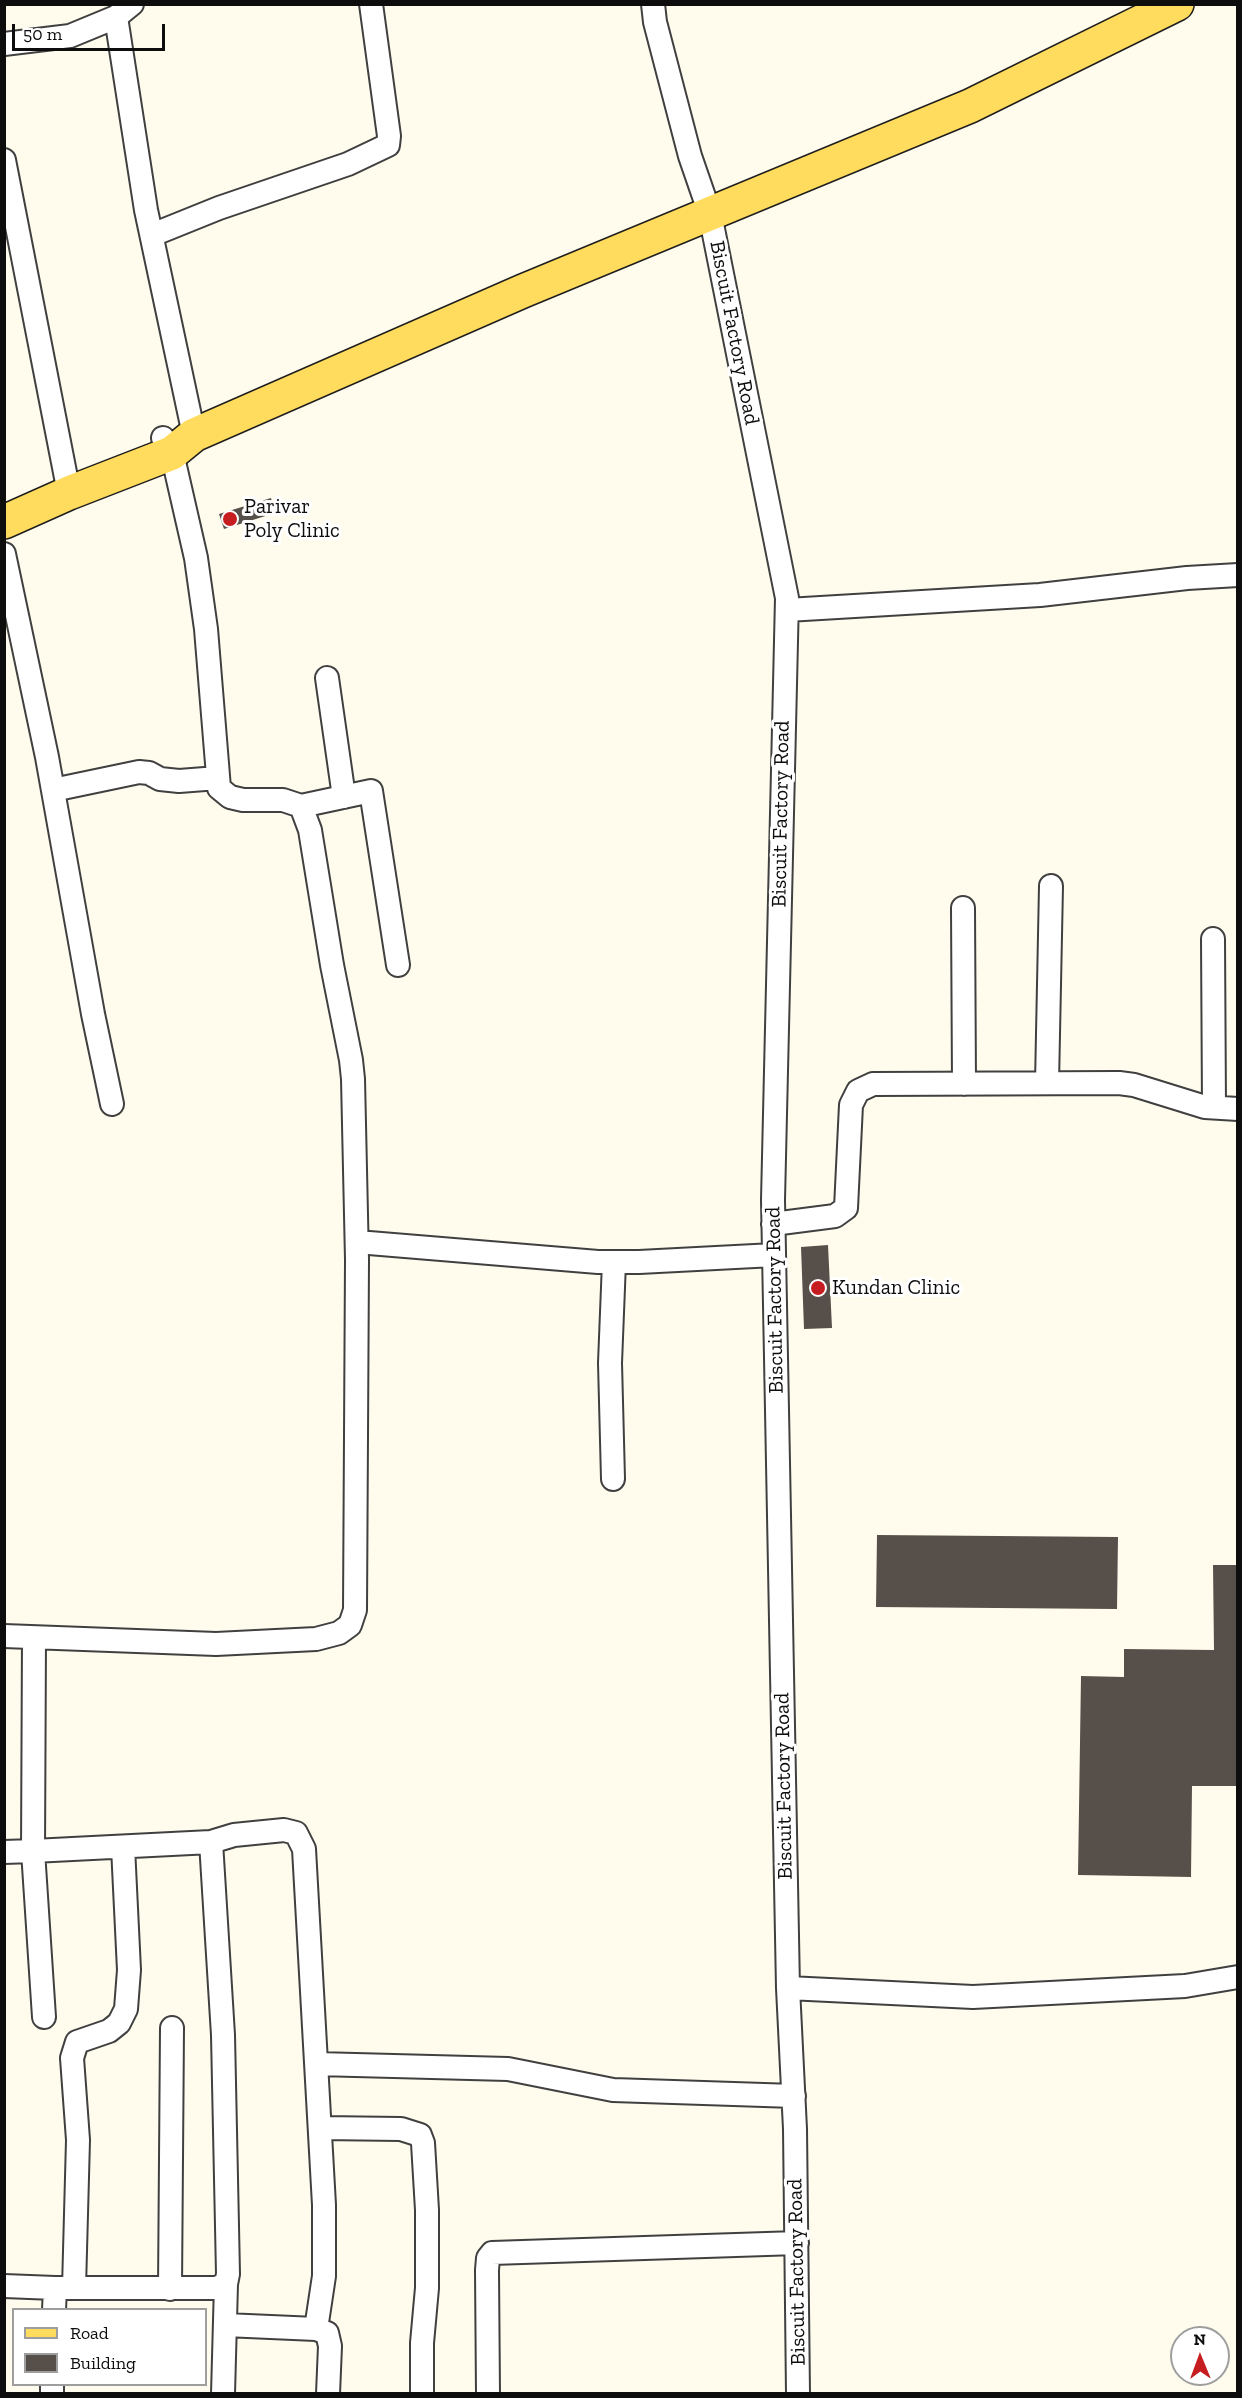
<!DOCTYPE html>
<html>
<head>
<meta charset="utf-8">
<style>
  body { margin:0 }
  #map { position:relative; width:1242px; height:2398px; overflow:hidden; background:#fffced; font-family:"Zilla Slab",serif }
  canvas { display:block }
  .frame { position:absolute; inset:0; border:6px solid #0d0d0d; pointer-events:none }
  .legend { position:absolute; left:12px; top:2308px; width:195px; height:78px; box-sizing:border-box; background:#fff; border:2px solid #9e9e9e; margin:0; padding:8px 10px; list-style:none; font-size:18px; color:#0d0d0d }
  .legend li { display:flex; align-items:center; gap:12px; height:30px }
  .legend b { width:30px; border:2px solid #9e9e9e }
  .north { position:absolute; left:1170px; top:2326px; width:60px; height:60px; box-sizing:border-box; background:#fff; border:2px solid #9e9e9e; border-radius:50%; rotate:359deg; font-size:16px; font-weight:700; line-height:24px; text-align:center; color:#0d0d0d }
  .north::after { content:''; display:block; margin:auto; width:21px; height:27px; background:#c61d20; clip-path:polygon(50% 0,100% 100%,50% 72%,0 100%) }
  .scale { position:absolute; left:12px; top:24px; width:153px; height:27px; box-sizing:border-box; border:3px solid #0d0d0d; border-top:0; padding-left:8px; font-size:18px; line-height:21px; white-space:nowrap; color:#0d0d0d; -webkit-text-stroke:4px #fff; paint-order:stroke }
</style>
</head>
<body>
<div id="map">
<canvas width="1242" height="2398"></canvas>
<div class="frame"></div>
<ul class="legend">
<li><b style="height:8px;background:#ffdc5d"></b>Road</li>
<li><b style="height:16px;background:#574f49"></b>Building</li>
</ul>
<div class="north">N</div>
<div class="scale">50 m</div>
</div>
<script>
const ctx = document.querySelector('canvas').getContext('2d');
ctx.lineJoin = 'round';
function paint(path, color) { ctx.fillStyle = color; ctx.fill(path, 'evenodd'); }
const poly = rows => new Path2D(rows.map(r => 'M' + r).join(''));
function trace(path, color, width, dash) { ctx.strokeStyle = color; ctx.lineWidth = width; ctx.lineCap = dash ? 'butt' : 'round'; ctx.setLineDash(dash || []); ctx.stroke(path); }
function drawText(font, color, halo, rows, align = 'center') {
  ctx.font = font + ' "Zilla Slab",serif'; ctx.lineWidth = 6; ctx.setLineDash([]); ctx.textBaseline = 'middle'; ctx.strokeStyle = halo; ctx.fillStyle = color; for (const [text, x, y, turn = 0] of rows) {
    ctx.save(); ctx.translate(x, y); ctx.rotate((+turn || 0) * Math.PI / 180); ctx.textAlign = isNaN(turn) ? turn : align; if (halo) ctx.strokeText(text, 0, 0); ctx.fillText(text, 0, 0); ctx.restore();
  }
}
paint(poly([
  [271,498,275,513,224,529,219,514],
  [828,1245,832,1328,804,1329,801,1247],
  [877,1535,1118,1537,1117,1609,876,1607],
  [1213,1565,1238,1565,1238,1786,1192,1786,1191,1877,1078,1875,1081,1676,1124,1677,1124,1649,1214,1650]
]), '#574f49');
const minor = poly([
  [653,4,655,22,690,156,710,214,787,598,773,1200,788,1988,795,2129,798,2394],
  [116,17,146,210,194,435],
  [4,44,70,36,116,17,132,4],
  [4,160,69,493],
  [152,235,219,208,348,164,388,145,389,136,371,4],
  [4,554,47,757,93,1014,112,1104],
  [787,610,1040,595,1187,578,1238,575],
  [327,678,344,797],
  [53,790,139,772,149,773,160,779,179,781,218,778],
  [301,806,371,791,398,965],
  [963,908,964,1084],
  [1213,939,1214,1107],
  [1047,1083,1051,886],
  [773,1224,835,1216,846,1208,851,1105,858,1091,873,1084,1119,1083,1134,1085,1205,1107,1238,1109],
  [357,1242,598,1262,639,1262,774,1255],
  [613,1479,610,1363,614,1262],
  [4,1636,216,1644,316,1639,339,1633,350,1625,355,1610,357,1260,353,1079,351,1060,332,965,310,830,301,806,283,800,243,800,230,797,219,788,206,629,196,558,172,453,163,438],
  [211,1842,234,1835,284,1830,296,1833,304,1849,324,2205,324,2276,316,2329],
  [4,1852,33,1851,44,2017],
  [788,1988,973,1997,1185,1986,1238,1977],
  [317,2064,508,2069,613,2090,794,2096],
  [321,2128,401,2129,420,2135,423,2143,427,2210,427,2288,422,2343,422,2394],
  [4,2286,55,2288,216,2288,226,2284,228,2274,223,2035,211,1842,33,1851,34,1638],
  [74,2288,78,2140,72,2058,77,2042,109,2031,119,2023,126,2009,129,1970,123,1847],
  [170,2289,172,2028],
  [54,2310,55,2288],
  [225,2325,316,2329,327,2333,330,2346,328,2394],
  [52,2394,52,2384],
  [223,2394,226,2284],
  [488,2394,487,2270,488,2258,492,2253,797,2243]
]);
const primary = poly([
  [4,522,69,493,172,453,194,435,523,291,970,106,1177,4]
]);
trace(minor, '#404040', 26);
trace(primary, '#1e1e1e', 36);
trace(minor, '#fff', 22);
trace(primary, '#ffdc5d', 33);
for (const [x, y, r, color] of [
  [230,519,8,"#c61d20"],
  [818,1288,8,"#c61d20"]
]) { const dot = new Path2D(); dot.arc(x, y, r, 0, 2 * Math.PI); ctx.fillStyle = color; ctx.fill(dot); trace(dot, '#fff', 2); }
drawText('21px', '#0d0d0d', '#fff', [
  ["Biscuit Factory Road",734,333,79],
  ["Biscuit Factory Road",781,814,-89],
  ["Biscuit Factory Road",775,1300,-91],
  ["Biscuit Factory Road",784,1786,-91],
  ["Biscuit Factory Road",797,2272,-91]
]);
drawText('21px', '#0d0d0d', '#fff', [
  ["Parivar",244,507],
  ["Poly Clinic",244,531],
  ["Kundan Clinic",832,1288]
], 'left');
</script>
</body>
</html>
